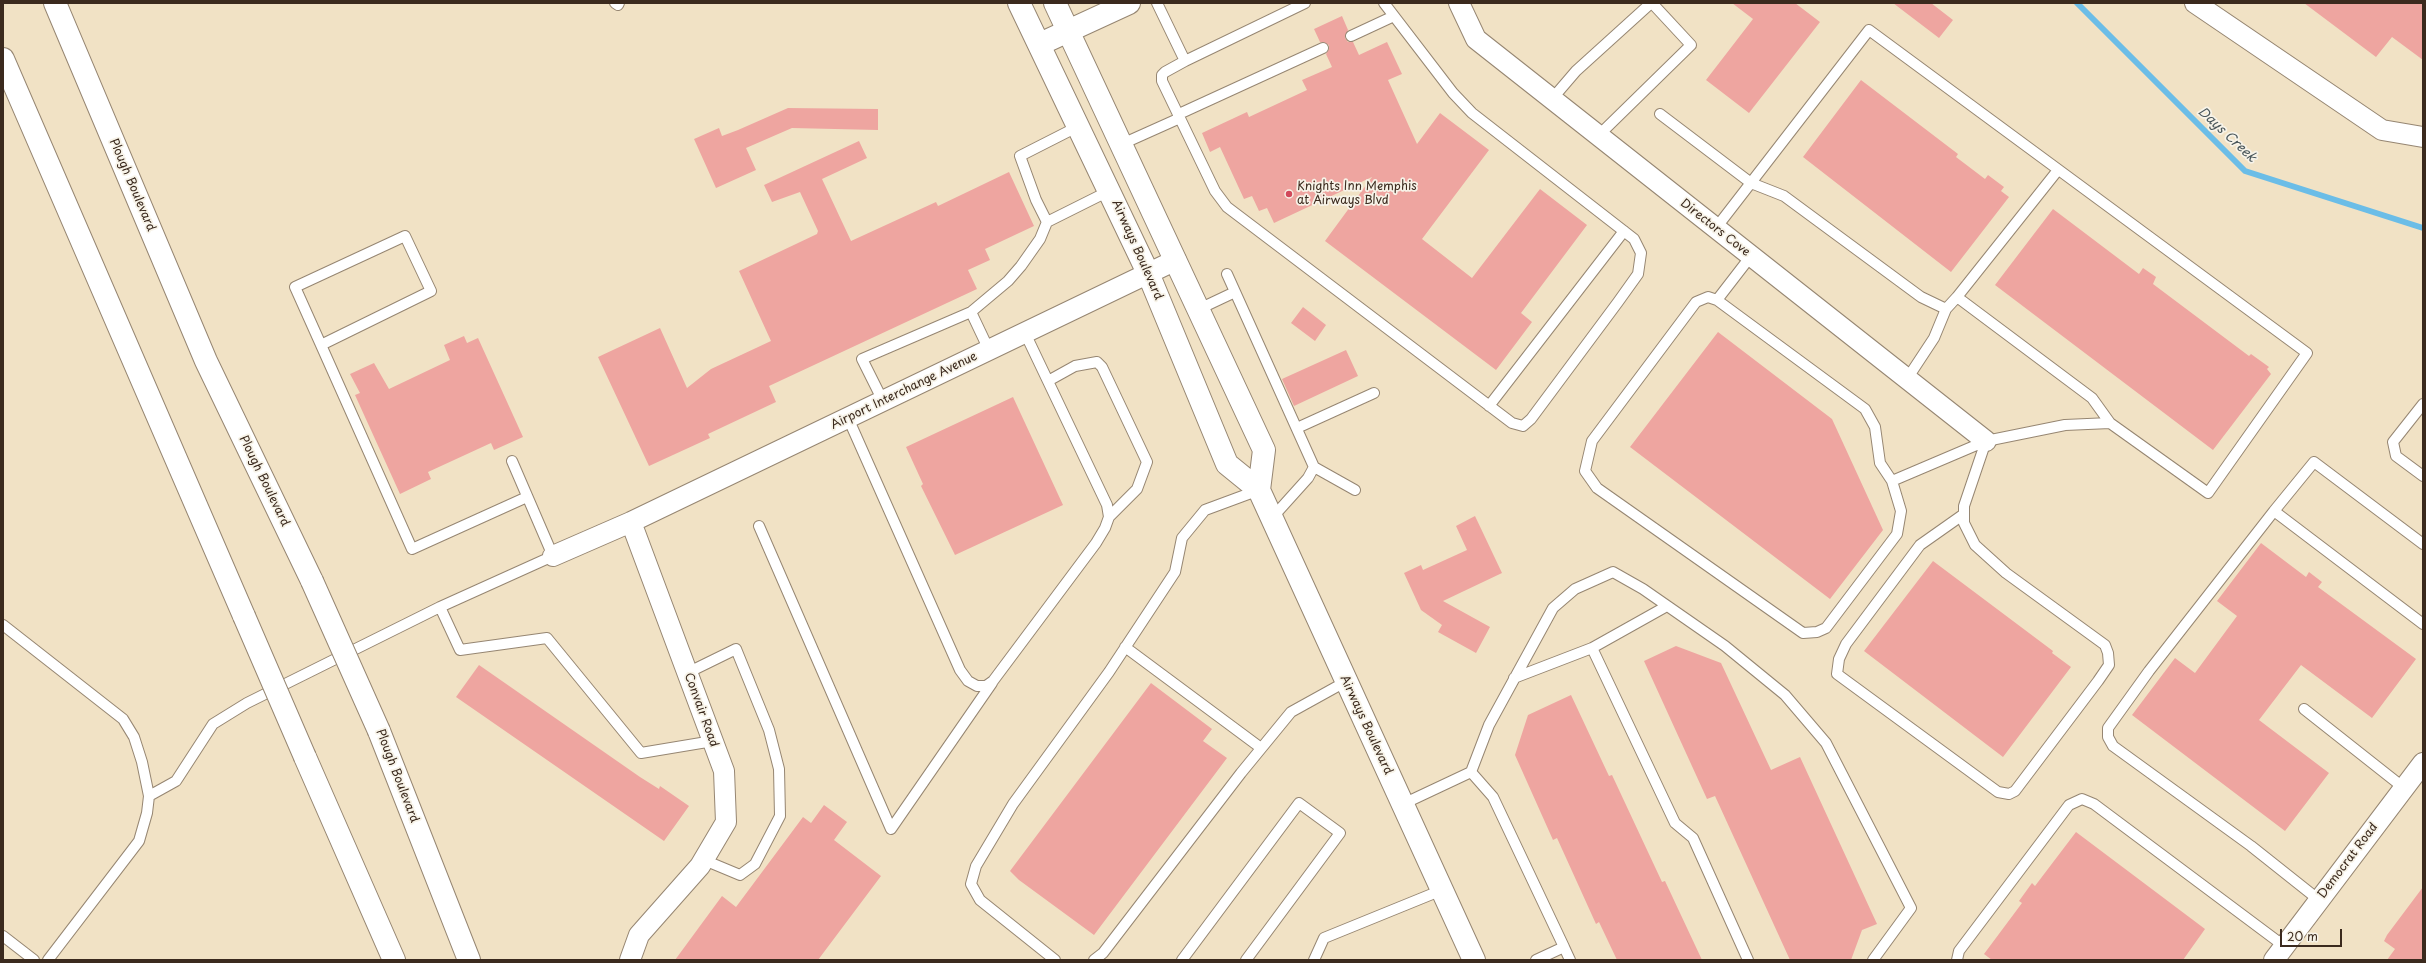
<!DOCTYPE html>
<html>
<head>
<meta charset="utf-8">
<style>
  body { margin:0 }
  #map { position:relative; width:2426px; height:963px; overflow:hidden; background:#f1e2c5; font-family:"Playpen Sans",sans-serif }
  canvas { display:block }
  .frame { position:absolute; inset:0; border:4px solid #3b2a1e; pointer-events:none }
  .scale { position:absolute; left:2280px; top:929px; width:62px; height:18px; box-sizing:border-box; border:2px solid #3b2a1e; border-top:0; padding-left:5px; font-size:12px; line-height:14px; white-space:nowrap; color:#3b2a1e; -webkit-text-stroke:3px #f7f3e8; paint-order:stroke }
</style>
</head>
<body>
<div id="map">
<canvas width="2426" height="963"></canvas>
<div class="frame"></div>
<div class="scale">20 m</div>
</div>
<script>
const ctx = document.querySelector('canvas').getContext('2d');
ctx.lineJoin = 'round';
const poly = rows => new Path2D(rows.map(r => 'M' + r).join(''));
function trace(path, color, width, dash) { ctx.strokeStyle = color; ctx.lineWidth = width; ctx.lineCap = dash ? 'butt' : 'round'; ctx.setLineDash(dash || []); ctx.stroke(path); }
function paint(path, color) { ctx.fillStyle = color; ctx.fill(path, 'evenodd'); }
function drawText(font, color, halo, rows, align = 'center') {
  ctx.font = font + ' "Playpen Sans",sans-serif'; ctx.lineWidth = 3.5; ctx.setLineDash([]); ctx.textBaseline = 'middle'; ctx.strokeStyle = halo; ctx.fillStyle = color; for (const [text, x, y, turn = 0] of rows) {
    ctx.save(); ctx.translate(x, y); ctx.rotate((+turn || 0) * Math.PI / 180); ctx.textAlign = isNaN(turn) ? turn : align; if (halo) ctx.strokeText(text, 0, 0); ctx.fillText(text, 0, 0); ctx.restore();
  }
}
trace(poly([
  [2077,3,2245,171,2423,228]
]), '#6bbde7', 6);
paint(poly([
  [1732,3,1795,3,1820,22,1749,113,1706,80,1753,19],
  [1893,3,1931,3,1953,20,1939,38],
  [2304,3,2423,3,2423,60,2392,37,2376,57],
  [1342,16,1348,30,1345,38,1348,42,1353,42,1359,55,1387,42,1402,74,1388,80,1417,144,1440,113,1489,150,1422,239,1472,278,1540,189,1587,225,1521,313,1532,322,1496,370,1325,241,1372,177,1274,223,1267,208,1259,211,1252,196,1244,199,1220,147,1210,152,1202,133,1247,112,1249,117,1307,90,1302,80,1332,67,1326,54,1329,49,1329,45,1320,42,1314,29],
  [1861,80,1958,154,1956,157,1985,179,1988,175,2004,187,2001,191,2009,197,1951,272,1803,157],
  [788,108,878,109,878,130,792,128,746,148,756,170,716,188,694,139,719,128,722,136,738,130],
  [859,141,867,158,822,179,851,241,936,202,938,206,1009,172,1034,226,985,249,990,260,968,270,977,289,769,386,776,402,708,434,710,438,649,466,598,357,660,328,687,388,711,369,771,341,739,271,817,234,818,231,800,192,772,202,764,185],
  [2053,209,2139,274,2143,268,2156,277,2153,284,2249,356,2251,354,2269,367,2267,369,2271,374,2213,450,1995,285],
  [1303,307,1326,325,1315,341,1291,323],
  [1718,332,1832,419,1883,530,1830,599,1630,447],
  [464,336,467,343,478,338,523,437,494,450,491,443,428,472,431,479,400,494,355,395,360,393,350,374,374,363,389,389,450,360,444,345],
  [1346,350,1358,376,1294,406,1282,379],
  [1013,397,1063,505,955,555,921,486,923,484,906,447],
  [1475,516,1502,573,1443,601,1490,627,1476,653,1438,632,1442,625,1421,610,1404,573,1421,565,1423,570,1467,550,1456,526],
  [2261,543,2306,577,2309,572,2322,582,2318,587,2416,659,2372,718,2301,665,2259,720,2329,773,2285,831,2132,715,2175,658,2195,673,2237,616,2217,601],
  [1933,561,2053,651,2052,653,2071,667,2003,757,1864,651],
  [1676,646,1721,663,1771,770,1800,757,1877,924,1862,930,1851,960,1790,960,1715,796,1707,799,1644,661],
  [479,665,640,777,659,789,660,786,689,806,664,841,456,697],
  [1151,683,1212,729,1203,741,1227,758,1094,935,1019,880,1010,871],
  [1571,695,1609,776,1612,775,1662,882,1665,881,1702,960,1617,960,1599,922,1596,924,1557,838,1553,840,1515,755,1528,715],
  [824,805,847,822,834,840,881,876,818,960,675,960,722,896,736,907,803,817,811,823],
  [2076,832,2205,929,2183,960,1992,960,1984,954,2022,903,2019,901,2032,883,2035,886],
  [2423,887,2423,960,2387,960,2395,949,2384,941,2387,935]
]), '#eea5a0');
const service = poly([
  [615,3,618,5,619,3],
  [1157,3,1185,61,1305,3],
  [1351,36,1394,16],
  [1185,61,1165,72,1162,75,1162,81,1215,191,1227,207,1512,423,1523,426,1531,419,1618,302,1638,274,1641,253,1634,239,1472,113,1453,93,1384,3],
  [1552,99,1576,71,1651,3],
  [1179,114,1323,48],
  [1660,114,1751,183,1784,196,1921,297,1946,309,1957,297,2092,398,2110,423],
  [1079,126,1020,156,1036,200,1047,222,1109,191],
  [1598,136,1691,45,1652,3],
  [1122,144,1180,118],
  [1716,228,1869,30,2307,353,2208,493,2110,423,2065,425,1986,441,1892,481,1901,511,1897,534,1826,628,1817,632,1803,633,1597,488,1585,471,1592,441,1696,302,1708,297,1717,300,1865,409,1875,427,1880,463,1892,481],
  [1227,274,1314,467,1308,478,1272,518],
  [1957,297,2058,170],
  [1717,300,1751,256],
  [1199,309,1235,292],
  [971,312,1008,281,1021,266,1040,239,1047,222],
  [321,345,431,291,405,236,295,287,321,345,412,549,527,497],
  [1907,379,1934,338,1946,309],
  [1048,381,1075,366,1097,362,1102,367,1147,462,1137,489,1109,517],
  [883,401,862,359,971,312,989,350],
  [2423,404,2393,442,2396,456,2423,476],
  [1489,406,1624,231],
  [848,418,960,670,968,681,977,686,986,686,993,681,1096,543,1105,528,1109,517,1107,505,1025,333],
  [1297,428,1374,393],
  [512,461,553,556,440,607,460,650,547,638,641,753,713,741],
  [1314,467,1355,490],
  [2274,511,2149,671,2108,728,2108,737,2113,746,2251,846,2319,900],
  [1964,514,1920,545,1846,644,1839,659,1837,674,1998,792,2009,794,2015,791,2098,681,2109,665,2108,653,2105,645,2006,573,1975,545,1964,523,1964,506,1986,441],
  [759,526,891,829,992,683],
  [2423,544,2314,462,2274,511,2423,624],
  [1667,606,1592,648,1675,823,1693,838,1748,960],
  [3,625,123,719,134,737,142,762,149,796,147,813,139,841,48,960],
  [1125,647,1261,748],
  [687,673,736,649,769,730,779,769,780,816,755,864,740,875,704,860],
  [1514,678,1592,648],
  [2304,709,2404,788],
  [1471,772,1493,797,1564,947,1536,960],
  [149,796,176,781,213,724,247,703,440,607],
  [1403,804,1471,772,1489,725,1553,608,1575,589,1613,572,1643,589,1725,646,1785,695,1826,743,1911,908,1873,960],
  [3,936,34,960],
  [1564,947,1570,960],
  [1055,960,980,900,971,884,976,866,1013,804,1109,672,1175,572,1182,538,1205,510,1259,490],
  [1094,960,1103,953,1241,773,1291,712,1347,681],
  [1182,960,1299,803,1340,833,1246,960],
  [1314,960,1324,938,1442,890],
  [1957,960,1959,951,2069,805,2082,799,2094,804,2284,946]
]);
const minor = poly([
  [1459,3,1476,39,1986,441],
  [2195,3,2382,130,2423,137],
  [553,556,631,522,1176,260],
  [630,960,639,935,700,866,726,822,724,771,631,522],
  [2274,960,2423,763]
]);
const tertiary = poly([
  [1040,44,1129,3]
]);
const primary = poly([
  [55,3,206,361,312,581],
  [1019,3,1148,273,1227,464,1259,490,1474,960],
  [1055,3,1264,450,1259,490],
  [3,59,244,616],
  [379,731,469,960],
  [305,757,394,960]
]);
trace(service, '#968672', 12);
trace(minor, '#968672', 22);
trace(tertiary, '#968672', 24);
trace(primary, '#968672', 24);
trace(service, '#fff', 10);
trace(minor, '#fff', 20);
trace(tertiary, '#fff', 22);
trace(primary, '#fff', 22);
const primaryBridge = poly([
  [312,581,379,731],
  [244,616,305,757]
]);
trace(primaryBridge, '#968672', 24, []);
trace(primaryBridge, '#fff', 22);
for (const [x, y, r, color] of [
  [1289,194,4,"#d1495b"]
]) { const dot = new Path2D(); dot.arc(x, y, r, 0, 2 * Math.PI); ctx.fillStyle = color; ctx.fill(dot); trace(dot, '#f7f3e8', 1.5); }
drawText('12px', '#3b2a1e', '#f7f3e8', [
  ["Plough Boulevard",132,185,67],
  ["Directors Cove",1715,228,38],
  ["Airways Boulevard",1137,250,66],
  ["Airport Interchange Avenue",904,391,-26],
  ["Plough Boulevard",264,481,64],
  ["Convair Road",701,710,70],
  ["Airways Boulevard",1366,725,65],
  ["Plough Boulevard",397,776,69],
  ["Democrat Road",2348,861,-53]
]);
drawText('12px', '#3b2a1e', '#f7f3e8', [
  ["Knights Inn Memphis",1297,187],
  ["at Airways Blvd",1297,201]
], 'left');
drawText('italic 13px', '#49565a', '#f7f3e8', [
  ["Days Creek",2227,135,43]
]);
</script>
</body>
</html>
